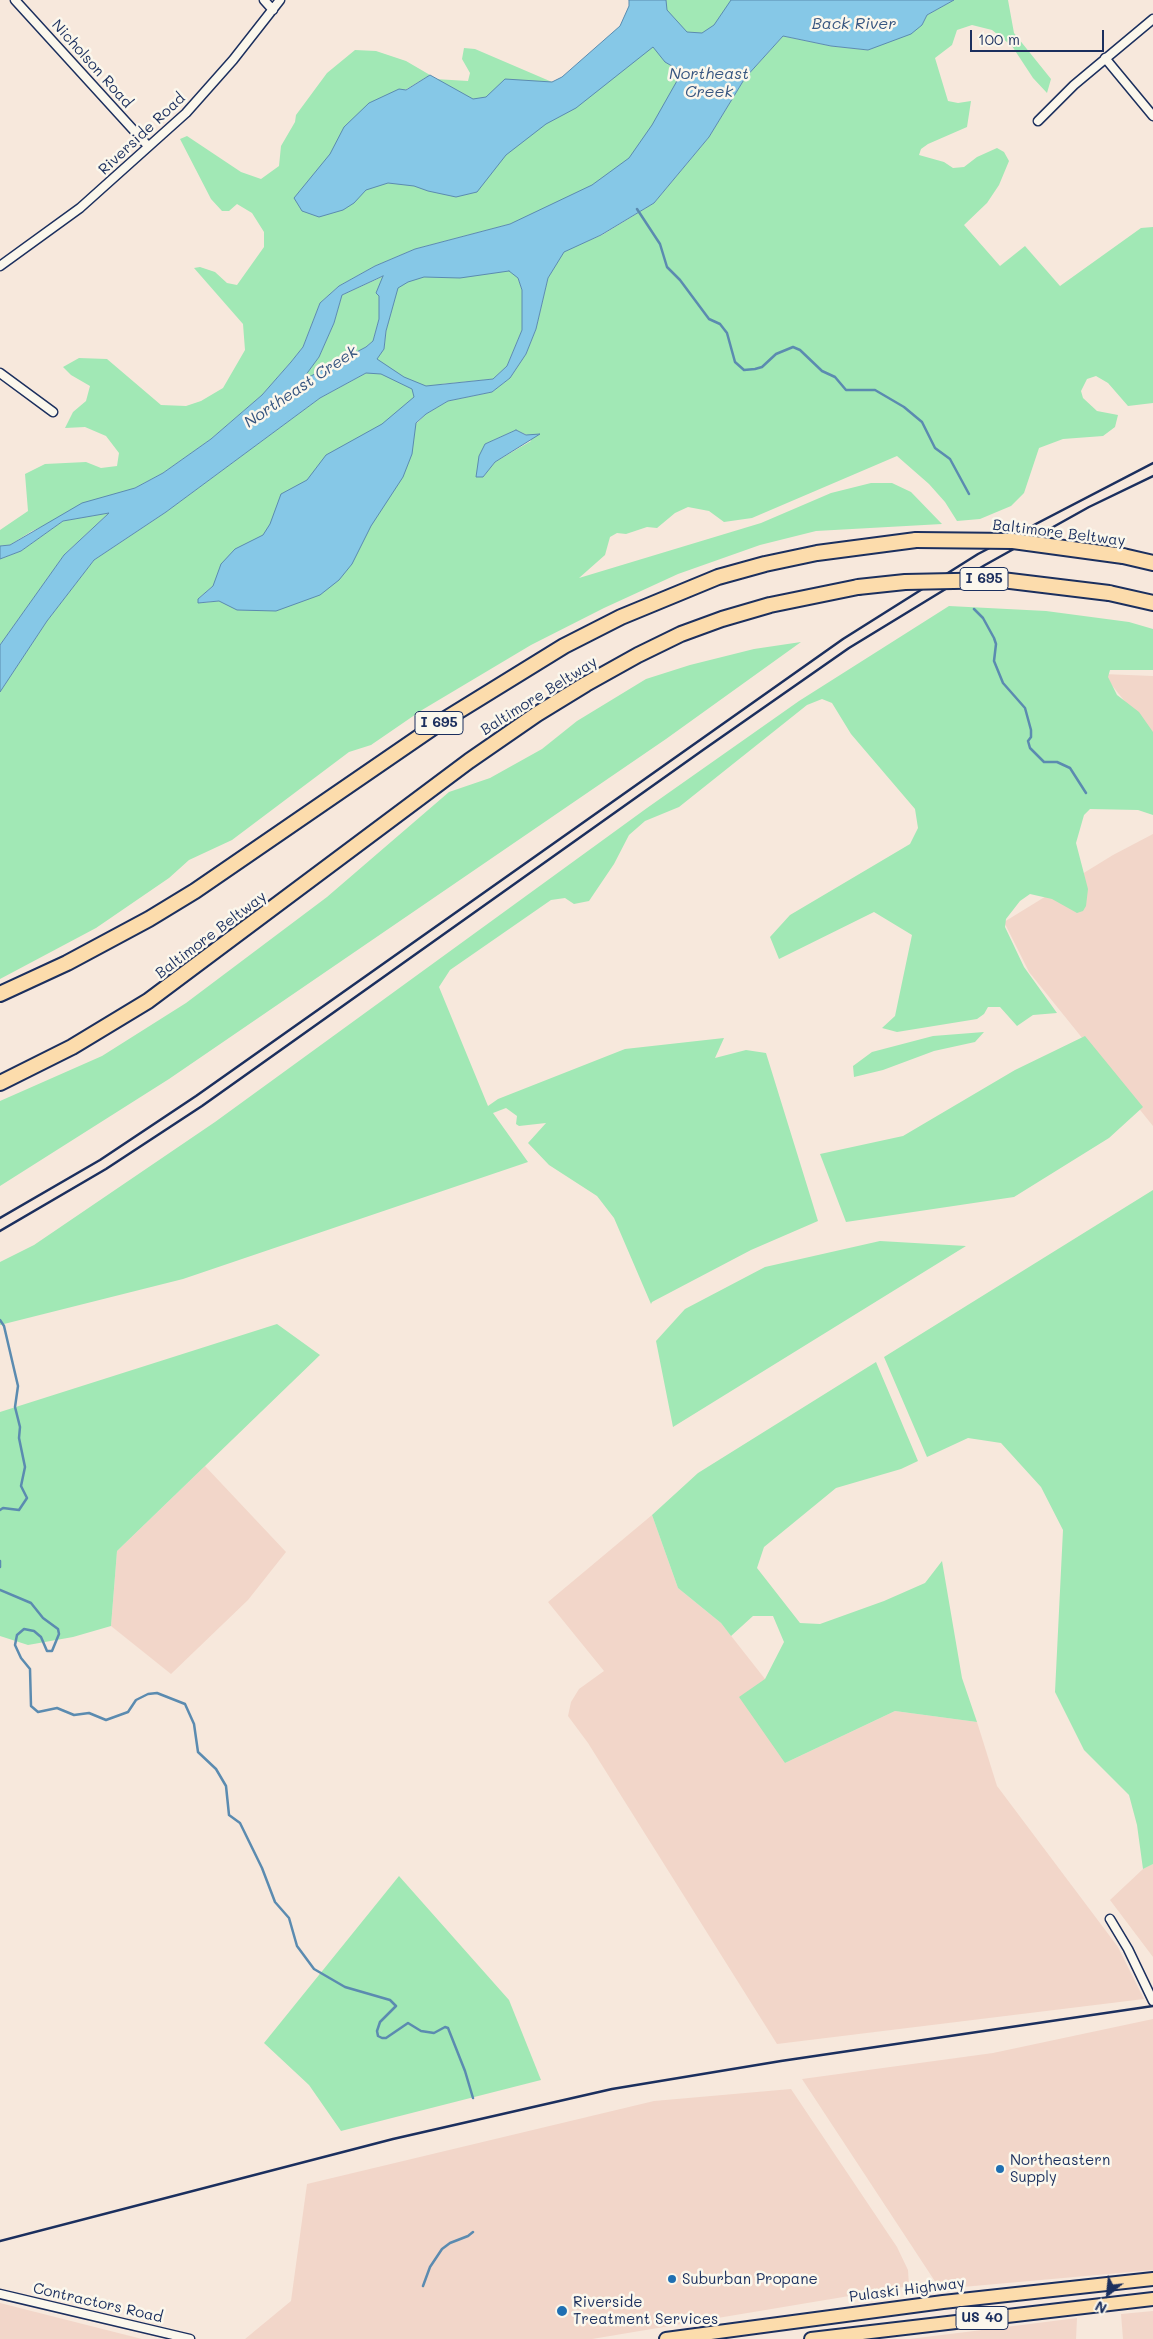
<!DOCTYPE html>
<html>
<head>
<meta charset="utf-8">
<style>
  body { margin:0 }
  #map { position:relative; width:1153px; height:2339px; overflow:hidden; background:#f7e8dc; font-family:Mali,sans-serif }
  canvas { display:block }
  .north { position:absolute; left:1083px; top:2269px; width:50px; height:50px; -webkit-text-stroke:4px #fbf7ec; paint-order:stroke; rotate:208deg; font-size:14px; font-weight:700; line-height:20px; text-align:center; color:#1b2f5e }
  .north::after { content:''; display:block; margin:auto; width:18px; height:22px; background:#1b2f5e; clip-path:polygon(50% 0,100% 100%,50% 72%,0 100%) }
  .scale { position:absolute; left:970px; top:30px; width:134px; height:22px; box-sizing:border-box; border:2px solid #1b2f5e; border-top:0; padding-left:6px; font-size:15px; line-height:18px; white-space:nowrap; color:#1b2f5e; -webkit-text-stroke:4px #fbf7ec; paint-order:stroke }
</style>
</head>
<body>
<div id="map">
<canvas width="1153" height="2339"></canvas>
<div class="north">N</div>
<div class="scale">100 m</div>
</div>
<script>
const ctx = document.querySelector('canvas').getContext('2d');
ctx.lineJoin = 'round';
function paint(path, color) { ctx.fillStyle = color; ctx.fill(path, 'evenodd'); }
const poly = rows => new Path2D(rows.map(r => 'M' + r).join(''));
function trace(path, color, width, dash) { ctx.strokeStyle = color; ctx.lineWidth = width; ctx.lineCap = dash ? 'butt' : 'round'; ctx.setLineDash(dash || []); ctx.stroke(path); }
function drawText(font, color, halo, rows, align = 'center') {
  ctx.font = font + ' Mali,sans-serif'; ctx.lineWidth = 5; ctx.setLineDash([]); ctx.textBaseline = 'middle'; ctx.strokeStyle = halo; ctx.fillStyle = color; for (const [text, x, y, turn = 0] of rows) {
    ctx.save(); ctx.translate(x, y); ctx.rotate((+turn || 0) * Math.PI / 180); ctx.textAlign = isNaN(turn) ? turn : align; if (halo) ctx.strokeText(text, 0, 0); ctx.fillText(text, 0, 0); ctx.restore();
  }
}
paint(poly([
  [1103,674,1153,676,1153,737],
  [1153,834,1153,1126,1029,972,1004,922,1113,855],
  [205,1466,286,1552,248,1600,171,1674,111,1626,117,1551],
  [652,1515,678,1588,721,1623,765,1679,785,1763,895,1711,977,1722,997,1786,1118,1947,1144,1999,777,2044,588,1743,568,1716,571,1702,579,1689,604,1671,548,1602],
  [1153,1864,1153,1957,1110,1900,1143,1869],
  [1153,2019,1153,2270,940,2289,802,2079,993,2053],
  [791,2089,897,2247,908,2270,909,2286,592,2339,245,2339,291,2301,307,2184,654,2101],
  [0,2303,142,2339,0,2339],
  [1153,2311,1153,2339,1123,2339,1121,2314],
  [1077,2318,1076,2339,909,2339,966,2332]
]), '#f2d6c9');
paint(poly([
  [629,0,749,0,616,182,510,224,415,249,375,266,339,286,320,303,303,347,291,362,262,395,211,439,163,473,135,488,32,531,10,545,0,546,0,530,28,511,25,474,45,464,86,462,101,468,117,466,119,453,106,436,85,427,65,428,73,412,86,401,90,386,71,375,63,367,79,358,107,359,161,405,186,406,201,401,223,388,245,350,243,324,194,268,200,267,215,272,227,283,237,285,264,247,264,232,252,213,237,204,229,211,222,211,211,199,180,139,187,136,241,172,261,179,279,166,281,146,295,122,296,115,327,73,355,50,376,51,406,61,430,75,405,90,408,100,435,79,468,81,470,73,462,59,464,48,475,49,552,82,563,77,620,26,629,6],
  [954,0,1008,0,1014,33,1051,79,1047,93,1033,78,1012,46,992,30,972,25,957,30,952,45,935,58,948,101,958,103,971,101,967,127,928,144,921,149,919,155,944,162,953,168,964,167,977,157,997,148,1004,152,1009,161,999,185,987,203,964,225,1000,266,1025,246,1060,286,1141,228,1153,227,1153,403,1128,406,1108,383,1096,376,1087,379,1081,391,1083,398,1097,411,1118,415,1115,427,1103,436,1063,439,1039,448,1024,493,1011,506,980,519,957,521,945,502,929,484,897,456,752,518,724,522,709,511,688,507,675,513,657,528,647,527,626,534,617,533,610,537,605,555,579,578,761,523,831,493,871,483,892,483,911,492,942,524,816,531,760,545,678,574,604,608,531,645,422,710,371,745,349,752,232,840,189,860,169,878,96,928,0,979,0,692,47,621,94,560,166,512,320,398,366,373,384,349,386,331,397,288,405,275,539,255,518,278,522,290,522,330,507,366,493,379,442,384,416,424,426,414,448,401,492,392,510,378,526,354,536,329,548,278,564,251,602,235,654,203,709,137,745,78,783,36,831,46,868,50,922,25,927,15],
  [516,430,529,436,531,441,495,462,483,477,485,444],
  [213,586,219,601,202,603,198,599],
  [384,276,379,296,379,319,373,341,366,347,309,377,304,376,319,357,334,323,342,295],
  [110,512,64,555,0,645,0,559,21,551,63,521],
  [949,606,1046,611,1129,622,1153,629,1153,670,1110,670,1108,677,1117,695,1139,712,1153,732,1153,815,1138,810,1090,809,1084,815,1076,843,1088,889,1086,906,1083,911,1077,913,1052,899,1030,894,1020,901,1006,919,1005,927,1024,967,1057,1013,1033,1015,1017,1026,1000,1007,988,1007,984,1014,977,1019,897,1032,882,1028,895,1016,912,935,874,912,779,959,770,937,790,915,910,844,918,828,915,809,851,734,832,703,822,699,807,705,679,807,645,821,629,835,614,864,589,901,574,904,565,898,551,900,450,970,439,987,488,1106,498,1099,625,1049,724,1038,715,1058,746,1050,766,1053,818,1221,751,1250,652,1302,651,1304,614,1218,597,1196,549,1165,528,1143,546,1123,519,1126,516,1124,517,1116,506,1108,493,1113,528,1162,183,1279,0,1325,0,1262,34,1245,215,1122,647,808,799,701],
  [801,642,666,739,169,1079,0,1186,0,1101,102,1056,186,1003,327,897,449,792,490,778,542,749,577,721,646,679,690,665,754,649],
  [984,1032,975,1042,934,1051,883,1070,854,1077,853,1066,872,1052,933,1036],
  [1085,1036,1143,1107,1109,1138,1014,1197,846,1222,820,1154,903,1136,1015,1070],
  [1153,1190,1153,1864,1143,1869,1137,1825,1129,1795,1084,1750,1055,1692,1063,1530,1041,1487,1001,1443,968,1438,927,1457,884,1357],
  [880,1241,966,1246,673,1427,656,1341,685,1309,765,1267],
  [277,1324,320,1355,117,1551,111,1626,73,1637,28,1645,0,1636,0,1412],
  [876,1362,918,1461,901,1469,836,1488,764,1547,757,1568,800,1623,820,1624,884,1601,925,1583,942,1561,962,1678,977,1722,895,1711,785,1763,739,1697,765,1679,784,1642,773,1616,753,1616,731,1636,721,1623,678,1588,652,1515,698,1473],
  [399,1876,509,2000,541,2080,341,2131,309,2085,264,2043]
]), '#a1e8b5');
const water = poly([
  [629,0,666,0,667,10,687,32,702,33,714,25,731,0,954,0,927,15,922,25,911,34,868,50,831,46,783,36,745,78,709,137,654,203,601,235,564,252,548,278,536,329,526,354,510,378,492,392,448,401,426,414,416,423,412,454,403,477,371,526,352,564,339,580,320,595,276,611,237,610,219,601,198,603,198,599,213,586,221,564,235,549,263,535,270,524,281,494,307,480,326,455,382,424,414,397,412,389,381,374,366,373,320,398,166,512,94,560,47,621,0,692,0,645,64,555,109,513,63,521,21,551,0,559,0,546,10,545,82,503,135,488,163,473,211,439,262,395,291,362,303,347,320,303,339,286,375,266,415,249,510,224,592,185,629,158,652,125,682,72,665,62,653,47,576,108,546,124,506,155,477,192,456,197,428,191,414,186,388,183,366,190,354,203,343,210,319,217,302,211,294,198,330,154,344,127,369,103,399,89,406,90,430,75,473,99,486,97,505,79,552,82,562,77,620,26,629,6,629,0],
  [509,271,518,278,522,290,522,330,507,366,493,379,426,386,404,377,377,359,384,349,386,331,398,288,408,282,424,277,460,278,509,271],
  [383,276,376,293,379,296,379,319,373,341,366,347,309,377,305,376,319,357,334,323,342,295,383,276],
  [516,430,526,435,540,434,495,462,483,477,476,477,479,456,485,444,516,430]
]);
paint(water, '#86c8e7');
trace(water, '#5b8bb0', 1);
trace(poly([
  [637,209,660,244,667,267,680,280,709,319,720,324,727,333,735,362,744,370,755,369,762,367,776,354,793,347,800,350,822,371,835,377,846,390,875,390,904,407,922,422,935,448,950,459,969,494],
  [974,609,983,618,994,638,996,644,994,661,1003,683,1025,708,1031,730,1031,737,1028,741,1030,748,1044,762,1057,762,1070,768,1086,793],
  [0,1320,4,1326,18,1386,15,1407,20,1427,19,1438,25,1467,21,1486,27,1498,19,1510,3,1508,0,1510],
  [0,1561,0,1567],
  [0,1590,31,1603,43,1618,58,1629,59,1634,52,1651,47,1651,41,1637,34,1631,24,1629,17,1635,15,1645,21,1658,30,1669,31,1706,38,1712,57,1708,74,1715,89,1713,106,1720,128,1712,136,1700,148,1694,157,1693,185,1704,194,1724,198,1752,216,1769,226,1786,229,1815,240,1823,262,1868,275,1902,289,1918,297,1946,314,1969,345,1987,390,2000,396,2006,380,2022,377,2031,378,2036,382,2038,386,2038,408,2023,421,2031,434,2033,445,2027,448,2028,465,2071,473,2098],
  [423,2286,430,2267,442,2249,450,2243,468,2236,473,2232]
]), '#5b8bb0', 2.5);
const minor = poly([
  [15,0,148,146],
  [264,0,273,10],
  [1105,58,1153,116],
  [1038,121,1074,85,1153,19],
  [0,266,80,208,186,113,233,60,280,0],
  [0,373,53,412],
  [1110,1919,1128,1949,1153,2001],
  [0,2294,190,2339]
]);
const trunk = poly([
  [666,2339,943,2302,1153,2279],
  [811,2339,1153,2299]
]);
const motorway = poly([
  [1123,556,1153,563],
  [1109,593,1153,603],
  [0,994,67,963,149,919,195,891,444,720,564,646,621,617,718,577,765,564,817,553,916,540],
  [0,1083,72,1047,148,1001,469,761,537,714,586,684,638,655,681,634,722,619,770,605,858,587]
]);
trace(minor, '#1b2f5e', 11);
trace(trunk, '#1b2f5e', 16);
trace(motorway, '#1b2f5e', 18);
trace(minor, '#fbf7ec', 8);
trace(trunk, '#fcdcac', 12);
trace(motorway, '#fcdcac', 14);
trace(poly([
  [0,1218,100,1160,196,1096,843,639,978,554,1153,463],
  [0,1231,106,1169,202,1106,703,750,849,648,985,565,1089,507,1153,476],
  [0,2241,393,2139,612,2089,781,2061,1153,2006]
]), '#1b2f5e', 2.5);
const motorwayBridge = poly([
  [916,540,1013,541,1123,556],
  [858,587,905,582,1002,580,1109,593]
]);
trace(motorwayBridge, '#1b2f5e', 18, []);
trace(motorwayBridge, '#fcdcac', 14);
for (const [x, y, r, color] of [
  [1000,2169,5,"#1f6fb2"],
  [672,2279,5,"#1f6fb2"],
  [562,2311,6,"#1f6fb2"]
]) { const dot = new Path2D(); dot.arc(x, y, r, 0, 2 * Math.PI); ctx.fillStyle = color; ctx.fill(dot); trace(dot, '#fbf7ec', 2); }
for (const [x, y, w] of [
  [984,579,48],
  [439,723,48],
  [982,2318,52]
]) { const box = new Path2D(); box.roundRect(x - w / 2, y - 11.5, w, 23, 4); ctx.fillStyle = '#fbf7ec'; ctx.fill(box); trace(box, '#1b2f5e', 1); }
drawText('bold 14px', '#1b2f5e', null, [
  ["I 695",984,579],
  ["I 695",439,723],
  ["US 40",982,2318]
]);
drawText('15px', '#1b2f5e', '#fbf7ec', [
  ["Nicholson Road",92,64,48],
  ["Riverside Road",142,134,-43],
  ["Baltimore Beltway",1059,533,7],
  ["Baltimore Beltway",539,696,-32],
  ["Baltimore Beltway",211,935,-37],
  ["Pulaski Highway",907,2290,-7],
  ["Contractors Road",98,2303,13]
]);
drawText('15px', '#1b2f5e', '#fbf7ec', [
  ["Northeastern",1010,2160],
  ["Supply",1010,2177],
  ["Suburban Propane",682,2279],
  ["Riverside",573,2302],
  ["Treatment Services",573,2319]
], 'left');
drawText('italic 16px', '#365580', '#fbf7ec', [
  ["Back River",854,24],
  ["Northeast",709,74],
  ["Creek",709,92],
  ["Northeast Creek",301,387,-34]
]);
</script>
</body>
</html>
